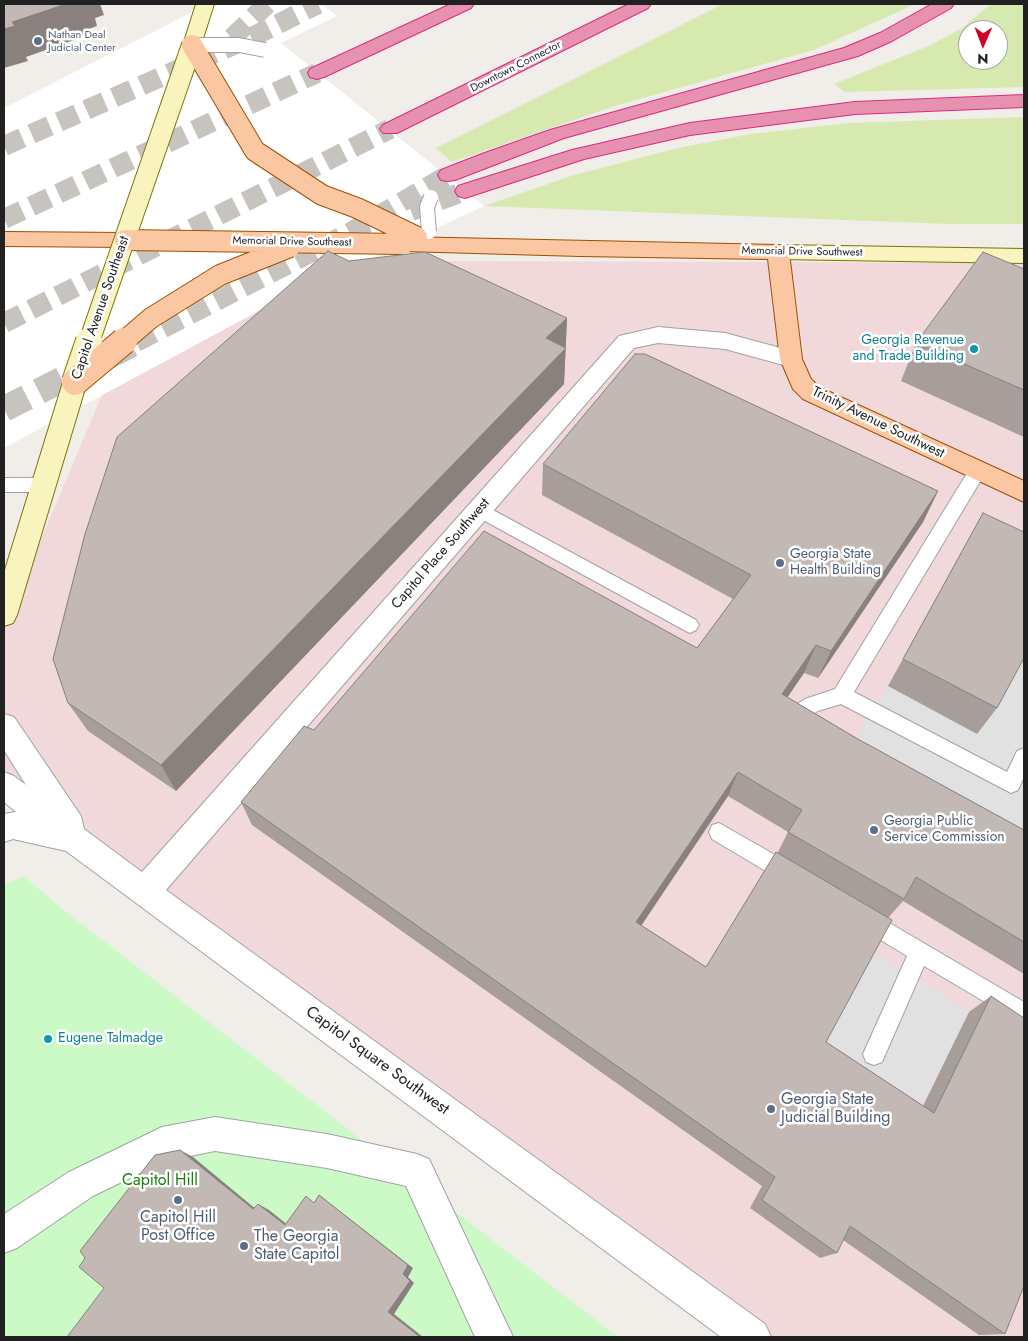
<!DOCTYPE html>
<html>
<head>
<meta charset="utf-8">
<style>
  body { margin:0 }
  #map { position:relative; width:1028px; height:1341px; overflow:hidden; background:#f1ede8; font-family:Jost,sans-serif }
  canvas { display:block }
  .frame { position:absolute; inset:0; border:5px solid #212121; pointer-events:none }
  .north { position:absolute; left:958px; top:20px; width:50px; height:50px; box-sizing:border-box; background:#fff; border:1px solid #a6a6a6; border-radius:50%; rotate:181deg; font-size:14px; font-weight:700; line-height:20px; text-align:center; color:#212121 }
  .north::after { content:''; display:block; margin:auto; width:18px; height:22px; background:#d10124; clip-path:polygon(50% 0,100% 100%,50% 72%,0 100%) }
</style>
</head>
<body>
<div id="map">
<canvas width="1028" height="1341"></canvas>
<div class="frame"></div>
<div class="north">N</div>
</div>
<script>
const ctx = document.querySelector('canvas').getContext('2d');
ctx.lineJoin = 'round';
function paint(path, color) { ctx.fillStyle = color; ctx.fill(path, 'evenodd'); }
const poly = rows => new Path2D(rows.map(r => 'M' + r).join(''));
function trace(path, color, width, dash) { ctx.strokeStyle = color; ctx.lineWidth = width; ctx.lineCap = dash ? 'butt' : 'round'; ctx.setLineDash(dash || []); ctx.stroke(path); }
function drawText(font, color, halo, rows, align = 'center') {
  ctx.font = font + ' Jost,sans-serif'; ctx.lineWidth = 5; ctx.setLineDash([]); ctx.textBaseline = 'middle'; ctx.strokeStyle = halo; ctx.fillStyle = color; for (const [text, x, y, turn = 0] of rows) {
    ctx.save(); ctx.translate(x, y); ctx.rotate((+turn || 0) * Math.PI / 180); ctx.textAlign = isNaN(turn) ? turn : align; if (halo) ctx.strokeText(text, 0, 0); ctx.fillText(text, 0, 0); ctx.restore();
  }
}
paint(poly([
  [159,260,1024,263,1024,1337,752,1337,4,784,4,627]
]), '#f1d8db');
paint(poly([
  [723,4,915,4,814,50,615,106,452,162,436,148],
  [991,4,1024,4,1024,87,845,92,834,84,931,45,962,28],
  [968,30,998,30,998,60,968,60],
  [1024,117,1024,224,949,224,484,206,574,175,678,148,751,134,849,123]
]), '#d6eaaf');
paint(poly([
  [24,876,66,912,618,1337,4,1337,4,884]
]), '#cbfac7');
paint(poly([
  [1024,651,1024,865,842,762,888,686,977,734],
  [870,950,969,1012,913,1124,811,1057]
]), '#e1e1e1');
paint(poly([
  [208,4,321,4,337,16,281,43,484,206,266,307,4,448,4,108]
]), '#fff');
trace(poly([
  [232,38,267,4],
  [4,146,252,37,318,4],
  [411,211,465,191],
  [4,219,317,73],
  [4,323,390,129],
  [136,342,349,233,448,175]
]), '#c7c4c0', 20, [20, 10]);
trace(poly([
  [4,409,138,341]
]), '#c7c4c0', 26, [26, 13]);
const lane = poly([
  [978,464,984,465,986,470,984,475,854,692,1007,772,1017,751,1024,748,1024,777,1018,790,1011,793,841,704,818,711,790,727,783,725,780,719,783,713,805,699,835,689,972,465,978,464],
  [4,478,44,478,50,480,52,485,50,490,44,492,4,492,4,478],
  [480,503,696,620,699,625,696,630,690,633,684,630,474,515,471,510,474,505,480,503],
  [719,823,798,868,801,875,798,882,791,885,784,882,712,839,709,832,712,825,719,823],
  [864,908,1024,1002,1024,1025,924,966,882,1062,874,1065,866,1062,863,1054,907,956,856,925,853,918,856,911,864,908]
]);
const street = poly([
  [658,327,725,333,799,353,802,359,799,365,791,367,725,349,658,343,634,348,166,890,765,1324,771,1337,721,1337,66,851,13,839,4,842,4,814,16,812,4,802,4,772,14,776,26,785,4,750,4,714,14,717,81,816,84,829,142,872,619,336,658,327],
  [215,1117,327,1134,417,1154,429,1159,513,1337,475,1337,406,1186,327,1168,215,1151,165,1161,93,1196,17,1248,4,1253,4,1214,69,1172,162,1127,215,1117]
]);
const secondary = poly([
  [196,4,214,4,201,45,198,49,192,50,186,49,183,45,196,4],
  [778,245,1024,249,1024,263,778,259,770,257,767,252,770,247,778,245],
  [75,374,83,376,87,382,17,615,13,623,4,626,4,573,63,382,67,376,75,374]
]);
const primary = poly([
  [4,232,125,233,132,235,136,240,132,245,125,247,4,246,4,232],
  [403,237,778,245,786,247,789,252,802,359,811,379,819,387,1024,481,1024,502,803,399,793,389,780,359,768,259,580,256,403,251,395,249,392,244,395,239,403,237]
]);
const highway = poly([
  [451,4,474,4,471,8,324,77,317,79,310,77,308,73,310,69,451,4],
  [629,4,651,4,648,8,397,133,383,133,380,129,383,125,629,4],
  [932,4,954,4,951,8,892,41,858,56,564,138,455,180,448,181,441,180,438,175,441,170,482,154,550,130,844,48,880,33,932,4],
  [1024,95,1024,107,855,114,690,135,584,159,465,198,458,196,455,191,458,186,572,150,690,123,855,102,1024,95]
]);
trace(lane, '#a2a2a2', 2);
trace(street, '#a2a2a2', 2);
trace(secondary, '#7b7406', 2);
trace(primary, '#9e5001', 2);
trace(highway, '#db2a84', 2);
paint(lane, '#fff');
paint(street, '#fff');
paint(secondary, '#f9f3be');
paint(primary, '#fbc7a3');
paint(highway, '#e791b0');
const laneBridge = poly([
  [192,45,239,45,265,50],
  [429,232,427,207,431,197]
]);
const secondaryBridgeFar1 = poly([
  [89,342,192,45]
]);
const secondaryBridge = poly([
  [75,382,89,341]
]);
const primaryBridgeFar1 = poly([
  [192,45,255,151,322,195,357,208,417,237],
  [125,240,403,244],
  [123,342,151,318,220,275,290,247]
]);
const primaryBridge = poly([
  [75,382,124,341]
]);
trace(laneBridge, '#a2a2a2', 16, []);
trace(secondaryBridgeFar1, '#7b7406', 22, []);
trace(secondaryBridge, '#7b7406', 28, []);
trace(primaryBridgeFar1, '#9e5001', 22, []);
trace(primaryBridge, '#9e5001', 28, []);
trace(laneBridge, '#fff', 14);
trace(secondaryBridgeFar1, '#f9f3be', 20);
trace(secondaryBridge, '#f9f3be', 26);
trace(primaryBridgeFar1, '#fbc7a3', 20);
trace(primaryBridge, '#fbc7a3', 26);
paint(poly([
  [349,261,567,318,564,384,176,791,88,731,68,703],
  [1024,269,1024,437,901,381,916,343],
  [543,464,938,491,923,522,818,678,804,673,787,697,856,738,1024,830,1024,974,903,901,888,918,826,1042,923,1106,969,1012,991,996,1005,1334,979,1335,843,1240,837,1253,820,1258,750,1208,762,1186,252,825,241,802,314,730,697,648,733,599,542,495],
  [728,796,788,832,778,852,706,967,641,925],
  [983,513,997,708,977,734,888,686]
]), '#a79e9b');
paint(poly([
  [66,4,100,4,104,15,95,18,97,26,86,30,88,35,26,57,28,61,4,68,4,29,12,22],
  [567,318,564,384,176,791,161,765,546,338],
  [938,491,923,522,818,678,831,651],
  [816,645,804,673,772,720,782,694],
  [738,772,728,796,631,941,636,922],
  [180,1150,193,1157,263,1215,253,1209],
  [319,1195,413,1268,408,1277,414,1283,394,1314,423,1337,420,1337,388,1312],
  [258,1204,269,1210,294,1230,285,1225]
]), '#88817e');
const building = poly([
  [4,4,66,4,12,22,15,26,4,29,4,4],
  [328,251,349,261,425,252,567,318,546,338,566,348,161,765,68,703,53,659,85,534,117,437,328,251],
  [983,252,1024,269,1024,390,916,343,983,252],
  [635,354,645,354,938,491,831,651,816,645,782,694,856,738,1024,830,1024,942,916,877,904,899,788,832,802,810,738,772,636,922,706,967,776,852,892,920,826,1042,934,1113,991,996,1024,1018,1024,1286,1005,1334,850,1226,837,1253,762,1200,775,1177,241,802,304,726,314,730,484,531,697,648,751,575,543,464,635,354],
  [983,513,1024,532,1024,658,997,708,903,659,983,513],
  [180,1150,253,1209,258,1204,285,1225,306,1196,314,1203,319,1195,408,1265,403,1274,410,1281,388,1312,420,1337,67,1337,104,1288,79,1267,85,1258,80,1251,155,1155,180,1150]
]);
paint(building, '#c2b8b4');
trace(building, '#88817e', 1);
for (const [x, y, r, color] of [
  [38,41,5,"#5c6f8a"],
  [974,349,5,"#0f9aa8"],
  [780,563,5,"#5c6f8a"],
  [874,830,5,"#5c6f8a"],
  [48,1039,5,"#0f9aa8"],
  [771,1109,5,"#5c6f8a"],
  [178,1200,5,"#5c6f8a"],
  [244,1246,5,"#5c6f8a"]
]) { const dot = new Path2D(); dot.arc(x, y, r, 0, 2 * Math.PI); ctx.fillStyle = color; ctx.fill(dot); trace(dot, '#fff', 2); }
drawText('11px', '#4e5e75', '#fff', [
  ["Nathan Deal",48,35],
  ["Judicial Center",48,48]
], 'left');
drawText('11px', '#212121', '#fff', [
  ["Downtown Connector",516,67,-27],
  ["Memorial Drive Southeast",292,242,1],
  ["Memorial Drive Southwest",802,252,1]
]);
drawText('14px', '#212121', '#fff', [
  ["Capitol Avenue Southeast",101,308,-71],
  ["Trinity Avenue Southwest",878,423,26],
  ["Capitol Place Southwest",441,554,-49]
]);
drawText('14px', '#0d838f', '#fff', [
  ["Georgia Revenue",964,341],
  ["and Trade Building",964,357],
  ["Eugene Talmadge",58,1039,"left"]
], 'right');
drawText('14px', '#4e5e75', '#fff', [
  ["Georgia State",790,555],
  ["Health Building",790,571],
  ["Georgia Public",884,822],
  ["Service Commission",884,838]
], 'left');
drawText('16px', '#212121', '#fff', [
  ["Capitol Square Southwest",377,1061,36]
]);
drawText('16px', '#4e5e75', '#fff', [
  ["Georgia State",781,1100],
  ["Judicial Building",781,1118],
  ["Capitol Hill",178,1218,"center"],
  ["Post Office",178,1236,"center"],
  ["The Georgia",254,1237],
  ["State Capitol",254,1255]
], 'left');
drawText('16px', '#16820d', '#fff', [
  ["Capitol Hill",160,1181]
]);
</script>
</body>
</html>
